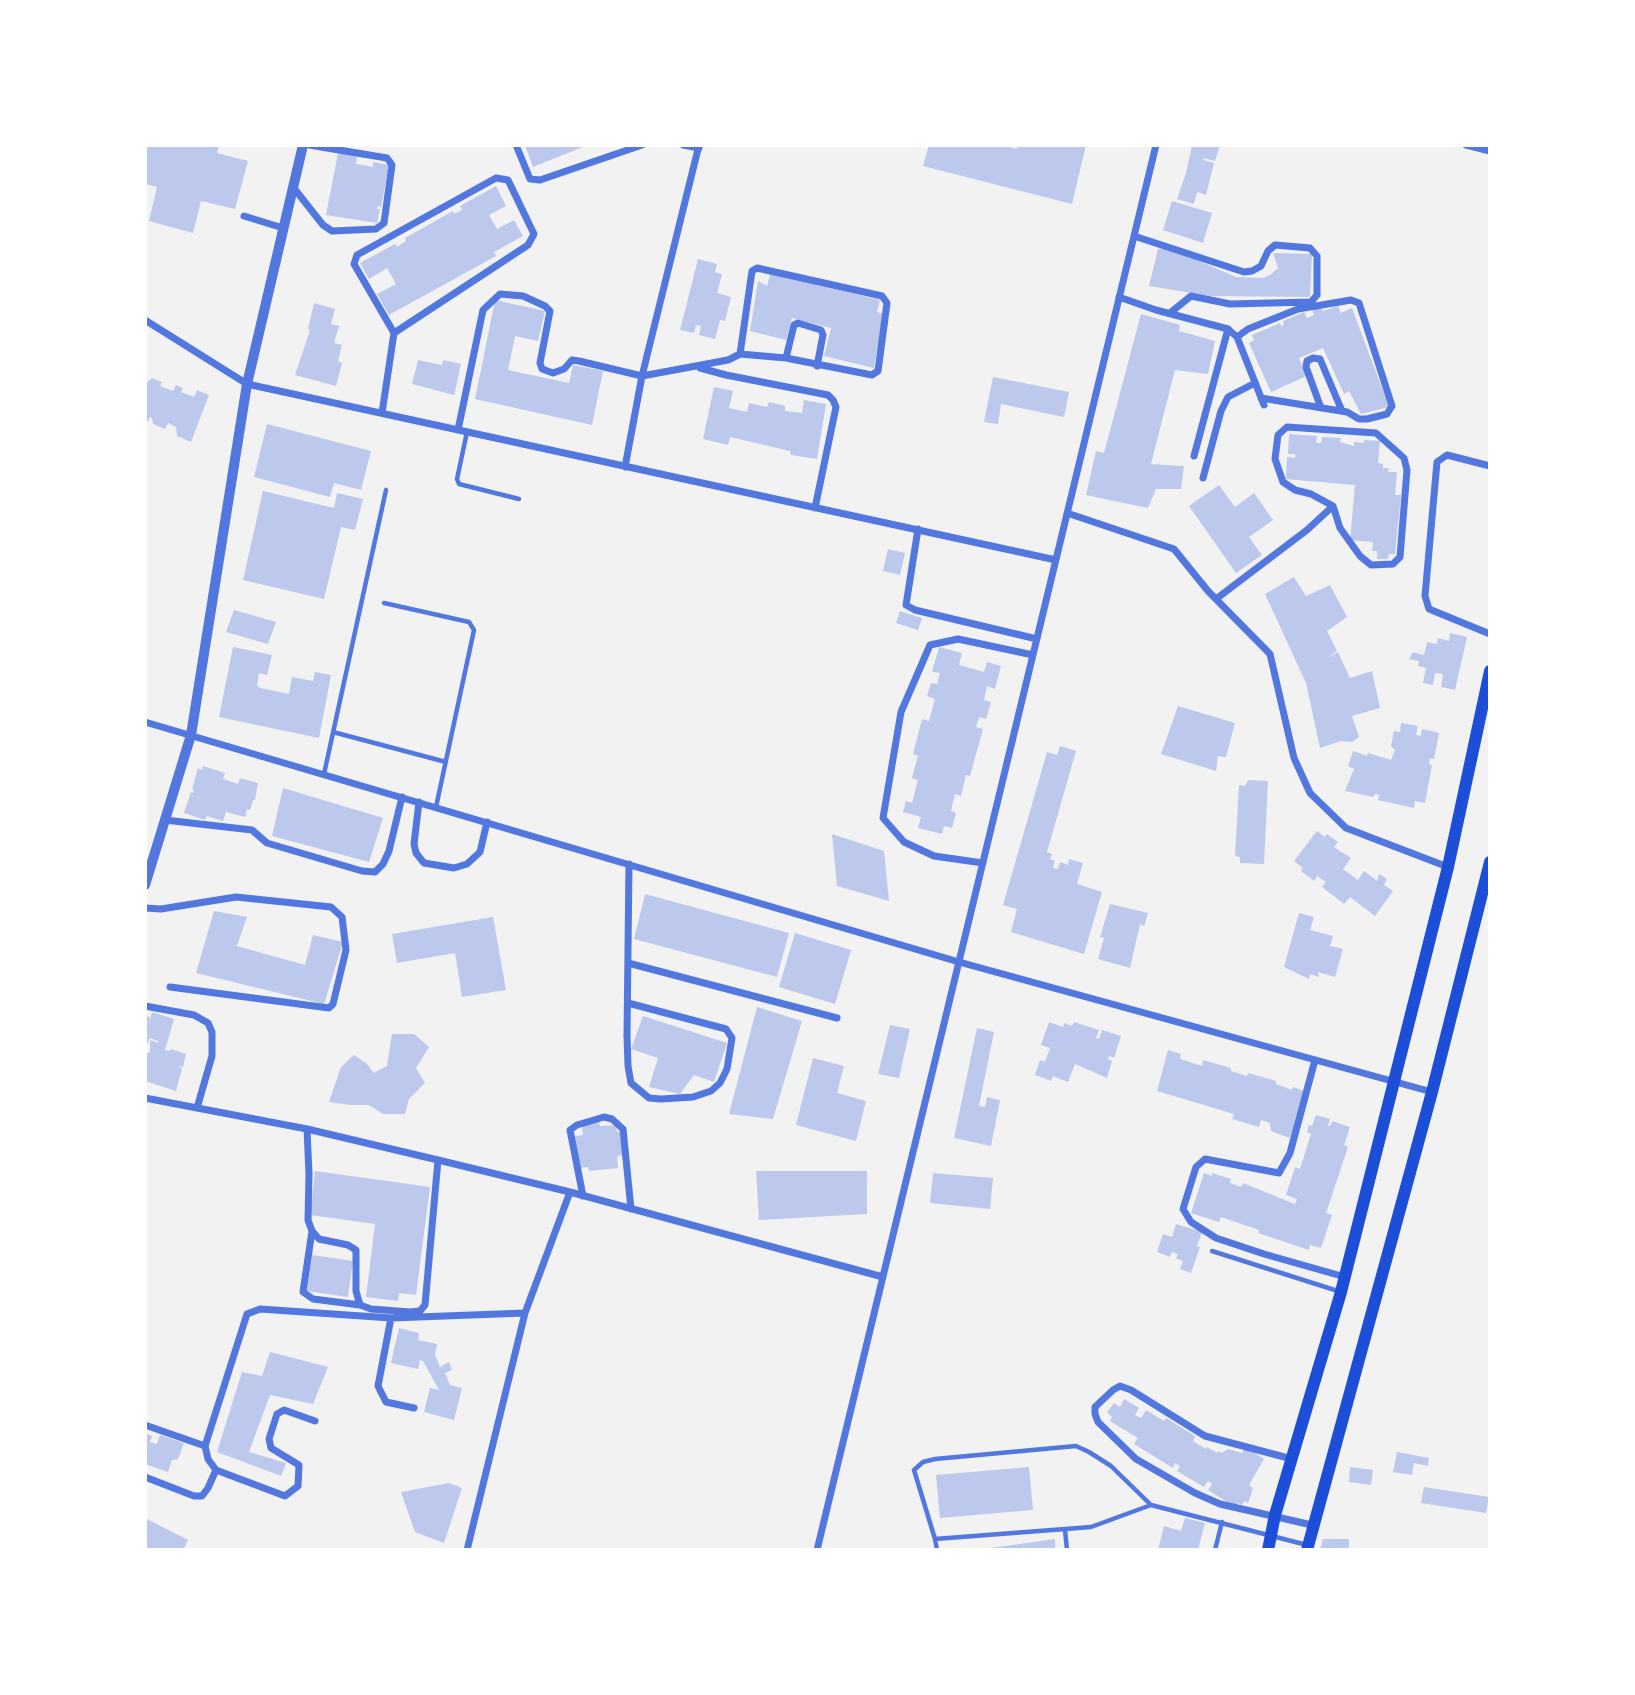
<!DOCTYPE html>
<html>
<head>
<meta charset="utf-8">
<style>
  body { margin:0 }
  #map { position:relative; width:1635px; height:1695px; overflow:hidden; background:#f2f2f2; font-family:Figtree,sans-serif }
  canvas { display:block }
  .frame { position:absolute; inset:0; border:147px solid #fff; pointer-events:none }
</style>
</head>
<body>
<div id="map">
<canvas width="1635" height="1695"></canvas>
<div class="frame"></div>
</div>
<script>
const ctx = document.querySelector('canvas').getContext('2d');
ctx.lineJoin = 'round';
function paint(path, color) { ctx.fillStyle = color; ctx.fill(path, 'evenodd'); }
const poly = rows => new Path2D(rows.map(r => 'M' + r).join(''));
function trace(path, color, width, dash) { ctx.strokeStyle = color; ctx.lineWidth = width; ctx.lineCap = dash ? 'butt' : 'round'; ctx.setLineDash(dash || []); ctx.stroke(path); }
paint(poly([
  [145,145,219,145,217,153,248,161,235,209,201,201,193,233,149,221,157,187,145,184],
  [525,145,588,145,533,167],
  [929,145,1002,145,1017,149,1017,145,1086,145,1072,204,923,166],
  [1192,145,1220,145,1215,161,1204,158,1203,160,1214,163,1206,195,1197,192,1194,204,1177,199,1186,173],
  [338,153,357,156,356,164,373,167,373,162,389,165,381,207,377,206,377,209,380,209,377,223,326,215],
  [496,186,506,206,489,215,497,229,514,220,523,236,494,252,496,256,389,315,377,294,396,284,387,268,369,279,360,263,395,244,397,247,406,241,405,238,453,211,454,214,462,210,460,206],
  [1172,201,1212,213,1203,243,1163,230],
  [1169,248,1236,277,1263,278,1270,275,1278,268,1273,253,1312,254,1310,297,1210,296,1149,286,1158,249],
  [698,259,717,264,715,272,722,274,717,293,731,297,725,321,720,320,715,339,699,335,701,326,696,325,694,333,680,330],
  [770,274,880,300,877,312,883,314,874,368,824,356,831,328,792,318,786,340,750,331,758,281,767,286],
  [495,300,545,311,538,341,515,336,508,370,569,383,573,365,603,371,592,425,475,399],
  [314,303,335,309,331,324,339,326,334,343,342,345,338,361,342,363,336,386,295,375,310,330,308,329],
  [1321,306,1323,311,1338,306,1341,313,1352,308,1389,407,1361,414,1349,391,1344,394,1323,348,1299,358,1307,376,1271,392,1249,343,1254,340,1252,335,1280,323,1281,326,1284,325,1283,321,1304,312,1307,318,1314,315,1312,310],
  [1141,314,1180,325,1179,331,1215,341,1208,374,1175,370,1151,464,1184,466,1181,489,1156,489,1148,508,1086,495,1096,451,1104,453],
  [418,360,442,365,443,360,461,364,454,395,412,384],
  [993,377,1069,392,1064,417,1001,404,998,424,984,422],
  [152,378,162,382,160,386,173,391,176,385,183,388,181,392,194,397,197,390,209,395,191,442,177,436,176,427,168,423,165,429,153,424,152,418,150,417,145,427,145,384],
  [714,387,733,391,729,408,747,412,749,403,767,407,769,402,785,406,785,411,802,413,804,400,826,404,817,459,791,455,790,451,730,437,728,445,703,439],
  [267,424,371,451,361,490,334,483,330,497,254,477],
  [1289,434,1317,436,1316,443,1321,443,1322,437,1341,438,1340,442,1354,446,1354,442,1364,443,1364,440,1380,441,1378,463,1383,464,1383,468,1389,468,1388,472,1397,472,1395,495,1401,495,1395,554,1389,554,1388,559,1377,559,1377,551,1372,551,1373,542,1350,540,1355,485,1286,479,1287,457,1295,458,1295,454,1288,454],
  [1219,485,1235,507,1254,493,1273,520,1249,537,1262,555,1236,573,1189,506],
  [263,491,334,508,337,493,363,499,355,530,341,527,324,599,243,580],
  [888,549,905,553,900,575,883,571],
  [1294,577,1306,596,1330,585,1347,617,1327,631,1337,651,1326,658,1338,652,1350,678,1372,671,1380,708,1352,716,1359,737,1352,742,1341,741,1320,748,1306,683,1265,594],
  [234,610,276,622,268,644,226,632],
  [900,611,922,618,918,630,896,623],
  [1450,633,1467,637,1455,690,1441,687,1443,674,1435,673,1433,685,1423,683,1426,668,1418,666,1419,661,1409,659,1413,652,1424,655,1427,642,1437,644,1438,638,1449,641],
  [233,647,272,655,267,675,259,673,257,685,260,688,289,694,292,677,313,681,315,672,331,675,319,738,219,717],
  [939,647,962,653,959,665,984,672,987,662,1001,666,995,689,987,686,984,700,991,702,986,719,979,717,976,727,983,729,970,776,966,775,961,796,955,794,951,811,956,813,952,828,944,826,942,834,918,828,921,817,903,812,906,801,912,803,918,780,912,778,918,756,913,754,922,719,929,721,935,699,927,696,931,683,937,684,940,673,932,672],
  [1178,706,1235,723,1226,757,1218,756,1216,771,1161,754],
  [1401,723,1418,726,1416,735,1421,736,1422,729,1439,733,1434,759,1430,758,1429,764,1432,765,1425,803,1415,801,1414,808,1378,800,1379,795,1375,794,1373,797,1345,791,1354,769,1348,766,1353,751,1367,756,1368,753,1391,760,1395,750,1391,746,1394,731,1400,732],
  [1060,746,1076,751,1047,852,1052,854,1050,859,1055,861,1053,868,1058,869,1060,862,1068,865,1069,859,1083,863,1077,884,1102,892,1084,954,1011,932,1017,909,1003,905,1047,752,1057,755],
  [203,766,225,773,223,779,238,784,240,778,258,783,255,800,253,800,250,810,247,809,245,817,226,812,223,821,207,816,205,820,184,813,191,792,193,793,194,789,192,789,198,768,202,770],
  [1248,780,1268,781,1264,864,1240,863,1240,857,1235,856,1239,785,1245,786],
  [283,788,383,818,369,862,272,836],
  [1317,831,1325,837,1327,834,1338,842,1334,847,1351,858,1343,869,1358,880,1364,871,1377,881,1379,874,1387,879,1384,885,1393,891,1375,916,1350,897,1344,904,1322,887,1326,882,1317,876,1314,881,1301,871,1303,868,1294,861],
  [832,834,884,851,889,901,837,886],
  [645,894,789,933,777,977,634,939],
  [1110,904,1148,913,1144,926,1140,924,1130,968,1098,959,1104,938,1100,937],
  [214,911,247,917,237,946,305,965,313,935,343,942,324,1004,196,973],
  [1299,913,1314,917,1310,930,1333,936,1330,946,1343,949,1335,977,1318,972,1319,977,1310,974,1309,979,1284,967],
  [493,917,506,990,462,997,455,953,397,963,392,934],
  [795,933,851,950,835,1004,779,987],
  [757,1007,802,1021,773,1119,729,1114],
  [152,1012,174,1019,165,1050,170,1051,171,1049,186,1054,183,1067,177,1066,182,1068,176,1091,145,1081,145,1054,150,1052,150,1040,158,1043,158,1041,150,1038,145,1050,145,1016,150,1017,149,1024],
  [643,1016,727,1043,714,1082,694,1075,680,1094,649,1087,658,1058,631,1049],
  [1049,1022,1063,1027,1064,1023,1072,1026,1074,1022,1099,1030,1096,1038,1099,1039,1102,1030,1121,1036,1114,1058,1109,1056,1108,1059,1112,1061,1107,1078,1075,1064,1068,1082,1053,1076,1051,1081,1035,1075,1040,1060,1045,1062,1050,1048,1041,1045],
  [890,1025,910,1029,899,1078,878,1074],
  [977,1028,994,1032,979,1106,985,1107,987,1097,1000,1100,991,1146,954,1138],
  [392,1034,414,1034,429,1047,416,1068,425,1083,409,1099,405,1114,383,1114,369,1105,351,1105,329,1102,341,1067,354,1055,367,1064,374,1073,387,1066],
  [1168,1050,1181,1054,1180,1059,1202,1066,1203,1060,1231,1068,1231,1071,1247,1076,1248,1073,1276,1081,1276,1084,1292,1090,1293,1087,1307,1092,1290,1138,1271,1131,1270,1123,1261,1120,1259,1127,1232,1119,1234,1114,1157,1091],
  [813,1058,844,1066,837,1093,866,1101,856,1141,796,1125],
  [1316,1115,1330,1119,1328,1126,1330,1126,1332,1121,1350,1127,1344,1145,1348,1147,1326,1213,1332,1215,1321,1248,1310,1245,1309,1250,1258,1233,1259,1230,1221,1217,1219,1222,1191,1213,1204,1173,1212,1176,1212,1173,1231,1179,1230,1183,1241,1187,1243,1183,1295,1204,1297,1199,1286,1195,1295,1167,1300,1169,1311,1134,1307,1132,1309,1125,1312,1126],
  [599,1122,600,1126,616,1125,617,1132,621,1132,623,1155,617,1156,618,1168,589,1171,588,1167,578,1168,575,1136,583,1135,582,1126],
  [315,1171,430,1187,416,1295,399,1293,398,1301,366,1297,375,1224,310,1215],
  [756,1171,867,1171,867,1214,759,1220],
  [933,1173,993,1178,990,1209,930,1203],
  [1176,1224,1202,1232,1197,1246,1200,1247,1191,1273,1180,1269,1183,1261,1176,1258,1178,1254,1172,1252,1170,1257,1157,1252,1163,1234,1172,1237],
  [312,1255,353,1261,348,1297,307,1291],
  [399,1328,419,1333,418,1340,437,1344,435,1355,440,1367,449,1362,452,1370,445,1373,450,1385,462,1388,454,1420,424,1412,430,1388,439,1390,423,1361,420,1360,418,1369,391,1363],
  [270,1352,328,1367,313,1404,270,1395,249,1452,286,1463,281,1476,217,1452,242,1372,262,1376],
  [1124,1399,1139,1408,1135,1415,1141,1418,1146,1410,1164,1421,1166,1418,1195,1436,1193,1441,1206,1449,1207,1447,1217,1453,1218,1451,1222,1453,1228,1449,1242,1453,1246,1447,1264,1459,1249,1485,1253,1488,1248,1503,1245,1501,1242,1505,1238,1503,1235,1507,1208,1490,1212,1484,1208,1481,1204,1487,1177,1471,1180,1466,1175,1463,1173,1468,1134,1444,1138,1438,1110,1421,1112,1417,1107,1412,1114,1403,1120,1407],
  [145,1433,152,1436,150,1442,157,1444,160,1435,184,1443,178,1459,172,1460,168,1472,145,1464],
  [1397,1452,1429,1458,1428,1466,1414,1463,1412,1475,1393,1472],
  [1029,1467,1033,1510,940,1518,936,1475],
  [1350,1467,1373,1470,1371,1485,1349,1482],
  [449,1483,462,1488,444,1543,415,1532,401,1492],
  [1424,1487,1489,1497,1486,1513,1421,1503],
  [145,1518,188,1540,183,1550,145,1550],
  [1185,1518,1205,1523,1198,1550,1158,1550,1164,1526,1181,1531],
  [1055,1539,1055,1550,991,1550,991,1548],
  [1323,1539,1349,1539,1349,1550,1320,1550]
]), '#bdc9ec');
trace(poly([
  [467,432,457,479,459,484,519,499],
  [384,603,469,622,474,630,436,807],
  [333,732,446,762],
  [324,774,386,490],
  [1212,1251,1341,1292],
  [1065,1530,1067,1550],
  [935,1539,914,1470,923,1462,935,1459,1076,1446,1089,1452,1111,1466,1150,1504],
  [937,1550,935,1539,1091,1527,1151,1505,1307,1545],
  [1215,1550,1222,1522]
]), '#5277de', 4.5);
trace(poly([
  [516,145,530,179,540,180,642,145],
  [683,145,699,148],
  [1466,145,1490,151],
  [293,187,323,225,332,231,376,229,384,223,392,165,387,158,309,145],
  [244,216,283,228],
  [1134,236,1244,272,1252,271,1261,266,1268,251,1275,245,1310,248,1317,256,1317,295,1311,302,1230,304,1191,296,1170,313],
  [1119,297,1156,310,1228,329,1237,337,1264,405],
  [145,320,247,384,1056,560],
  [1237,337,1248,329,1298,309,1351,300,1359,303,1392,406,1387,414,1367,419,1359,419,1347,412,1261,398],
  [786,358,794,325,798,323,821,330,823,335,817,366],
  [700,368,726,375,828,395,833,400,836,407,815,508],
  [1321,408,1306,367,1307,361,1313,358,1320,359,1342,411],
  [382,413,394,333,354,264,357,255,496,178,508,180,534,234,528,245,394,333],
  [458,430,483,310,500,294,523,296,545,306,550,311,540,363,542,369,553,373,564,369,572,360,579,361,642,376,728,360,740,354,786,358,872,375,878,371,887,303,882,296,757,268,752,271,740,354],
  [1194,456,1228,329],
  [1490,466,1447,455,1437,462,1425,596,1429,609,1490,634],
  [625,467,642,376,699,145],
  [1203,478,1221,411,1228,397,1255,383],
  [1067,513,1174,549,1208,591,1270,654,1294,758,1310,793,1346,828,1448,867],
  [918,529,906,605,915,610,1037,639],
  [1216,599,1307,530,1333,506,1311,494,1295,490,1283,482,1275,459,1278,435,1287,427,1376,433,1404,458,1407,470,1400,557,1393,564,1371,565,1360,556,1340,528,1333,506],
  [145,722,959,962,1432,1092],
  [419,802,414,844,416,853,424,863,454,868,467,864,480,852,487,822],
  [165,820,252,830,267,843,362,871,375,872,383,864,389,851,402,797],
  [983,863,934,856,904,842,883,818,901,712,930,645,958,639,1033,655],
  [145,908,161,909,236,897,331,907,342,917,346,950,333,1004,329,1008,170,987],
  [628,963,837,1018],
  [628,1003,726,1029,732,1038,727,1069,720,1083,711,1091,693,1097,661,1099,649,1098,631,1083,628,1066,627,1036,629,864],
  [145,1006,194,1015,208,1023,212,1032,212,1056,197,1108],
  [1315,1060,1290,1153,1279,1173,1205,1159,1196,1167,1183,1209,1191,1222,1216,1238,1264,1254,1345,1277],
  [145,1098,307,1129,438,1160,570,1192,883,1277],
  [307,1129,309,1174,308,1220,312,1231,319,1239,348,1245,356,1250,356,1291,360,1305,371,1309,410,1312,420,1311,425,1305,438,1160],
  [583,1196,570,1130,577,1125,604,1117,612,1119,623,1129,631,1209],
  [312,1231,303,1292,313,1299,360,1305],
  [391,1318,378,1386,386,1402,414,1408],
  [315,1421,284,1410,277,1414,269,1439,271,1448,299,1465,298,1486,285,1496,216,1470,208,1459,205,1446,247,1314,260,1309,391,1318,525,1313],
  [145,1425,205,1446],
  [1292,1459,1205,1436,1131,1390,1120,1386,1113,1390,1095,1407,1095,1414,1098,1422,1136,1459,1195,1493,1220,1504,1312,1525],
  [145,1477,194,1496,202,1496,208,1488,216,1470],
  [467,1550,525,1313,570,1192],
  [817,1550,1156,145]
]), '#5277de', 7);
trace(poly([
  [145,885,191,735,247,384,303,145]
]), '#5277de', 10);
trace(poly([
  [1268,1550,1275,1515,1341,1292,1448,867,1490,671],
  [1307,1550,1432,1092,1490,862]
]), '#1d4ed8', 12);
</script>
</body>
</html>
